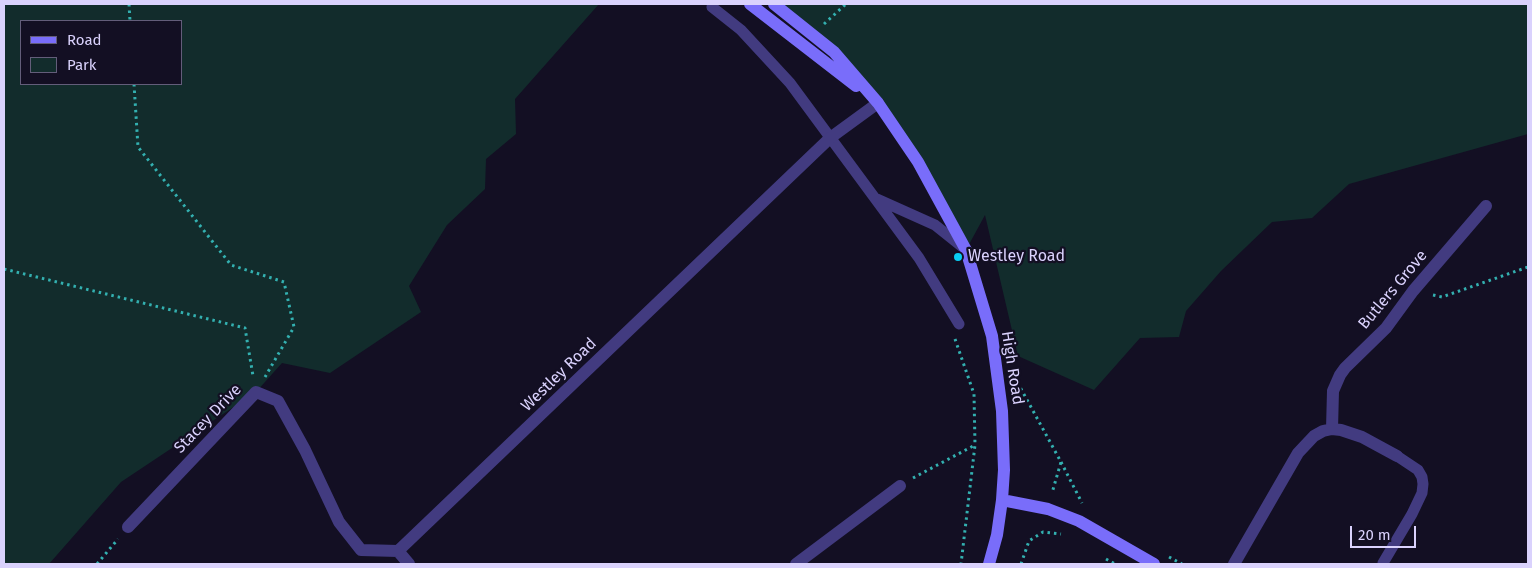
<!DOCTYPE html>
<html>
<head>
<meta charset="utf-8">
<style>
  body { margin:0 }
  #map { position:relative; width:1532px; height:568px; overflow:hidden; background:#130f23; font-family:"Fira Sans",sans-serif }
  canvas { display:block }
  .frame { position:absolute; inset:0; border:5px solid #dad2fd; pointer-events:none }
  .legend { position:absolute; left:20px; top:20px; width:162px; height:65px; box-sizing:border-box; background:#130f23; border:1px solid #635d7a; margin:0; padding:6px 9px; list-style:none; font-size:15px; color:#dad2fd }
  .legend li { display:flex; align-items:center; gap:10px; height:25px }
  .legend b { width:25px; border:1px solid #635d7a }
  .scale { position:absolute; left:1350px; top:526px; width:66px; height:22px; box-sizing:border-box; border:2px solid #dad2fd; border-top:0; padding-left:6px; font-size:15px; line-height:18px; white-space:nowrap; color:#dad2fd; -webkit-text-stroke:4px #130f23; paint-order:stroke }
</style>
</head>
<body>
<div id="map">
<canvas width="1532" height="568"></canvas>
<div class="frame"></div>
<ul class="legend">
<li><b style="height:6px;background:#796dfa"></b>Road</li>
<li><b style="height:14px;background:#122c2c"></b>Park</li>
</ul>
<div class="scale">20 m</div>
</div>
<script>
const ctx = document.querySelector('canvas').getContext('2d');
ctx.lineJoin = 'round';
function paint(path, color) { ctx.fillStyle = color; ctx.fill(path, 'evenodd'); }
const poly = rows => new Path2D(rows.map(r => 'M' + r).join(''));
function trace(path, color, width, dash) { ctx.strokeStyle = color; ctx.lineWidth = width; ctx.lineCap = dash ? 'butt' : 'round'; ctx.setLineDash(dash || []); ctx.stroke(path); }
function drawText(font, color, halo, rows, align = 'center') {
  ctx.font = font + ' "Fira Sans",sans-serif'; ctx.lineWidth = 4.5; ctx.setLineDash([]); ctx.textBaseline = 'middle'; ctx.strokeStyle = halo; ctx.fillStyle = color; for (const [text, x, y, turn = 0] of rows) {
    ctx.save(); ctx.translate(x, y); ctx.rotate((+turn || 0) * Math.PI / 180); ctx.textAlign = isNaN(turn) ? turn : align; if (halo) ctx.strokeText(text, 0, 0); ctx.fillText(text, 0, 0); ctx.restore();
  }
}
paint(poly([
  [4,4,599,4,515,99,516,134,486,159,485,189,447,225,409,286,421,312,330,373,282,363,256,392,121,482,49,564,4,564],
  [21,21,181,21,181,84,21,84],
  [774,4,1528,4,1528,134,1349,184,1312,218,1272,222,1221,271,1186,311,1179,337,1140,338,1094,390,1018,356,985,215,966,250,918,162,834,52]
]), '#122c2c');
trace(poly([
  [129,4,130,21],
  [824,24,846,4],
  [134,84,138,147,231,265,284,282,294,327,265,377],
  [4,269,245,328,253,376],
  [1433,295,1442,297,1528,267],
  [955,339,974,394,975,445,961,564],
  [1015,388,1020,387,1061,462,1052,493],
  [1061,462,1082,503],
  [913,478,975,445],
  [1169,557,1182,564],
  [1106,559,1115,564],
  [97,564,118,539],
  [1021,564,1029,541,1043,532,1061,534]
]), '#33b0b0', 3, [2.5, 4]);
trace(poly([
  [712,7,741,30,790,83,919,258,959,324],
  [877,199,935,225,965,249],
  [1383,563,1412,514,1422,493,1423,484,1422,477,1418,470,1397,456]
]), '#423b80', 11);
trace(poly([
  [1332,429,1333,391,1340,375,1345,368,1386,328,1413,291,1486,206],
  [128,527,256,392,278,401,305,450,339,522,361,550,398,551,409,564],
  [398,551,830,138,878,103],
  [796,564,900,486],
  [1234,564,1298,453,1314,436,1323,431,1332,429,1341,430,1362,437,1397,456]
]), '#423b80', 12);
trace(poly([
  [750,4,856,86],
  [774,4,834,52,878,103,918,162,966,250,992,336,1002,411,1004,470,1002,500,997,535,989,564],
  [1002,500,1048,509,1079,521,1154,564]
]), '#796dfa', 12);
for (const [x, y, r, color] of [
  [958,257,5,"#09cdf3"]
]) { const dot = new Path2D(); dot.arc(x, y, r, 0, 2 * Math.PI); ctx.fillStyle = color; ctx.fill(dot); trace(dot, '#130f23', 2); }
drawText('16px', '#dad2fd', '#130f23', [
  ["Westley Road",968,257]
], 'left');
drawText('16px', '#dad2fd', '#130f23', [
  ["Butlers Grove",1393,290,-50],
  ["High Road",1012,368,81],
  ["Westley Road",559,375,-44],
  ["Stacey Drive",208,419,-46]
]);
</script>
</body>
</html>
